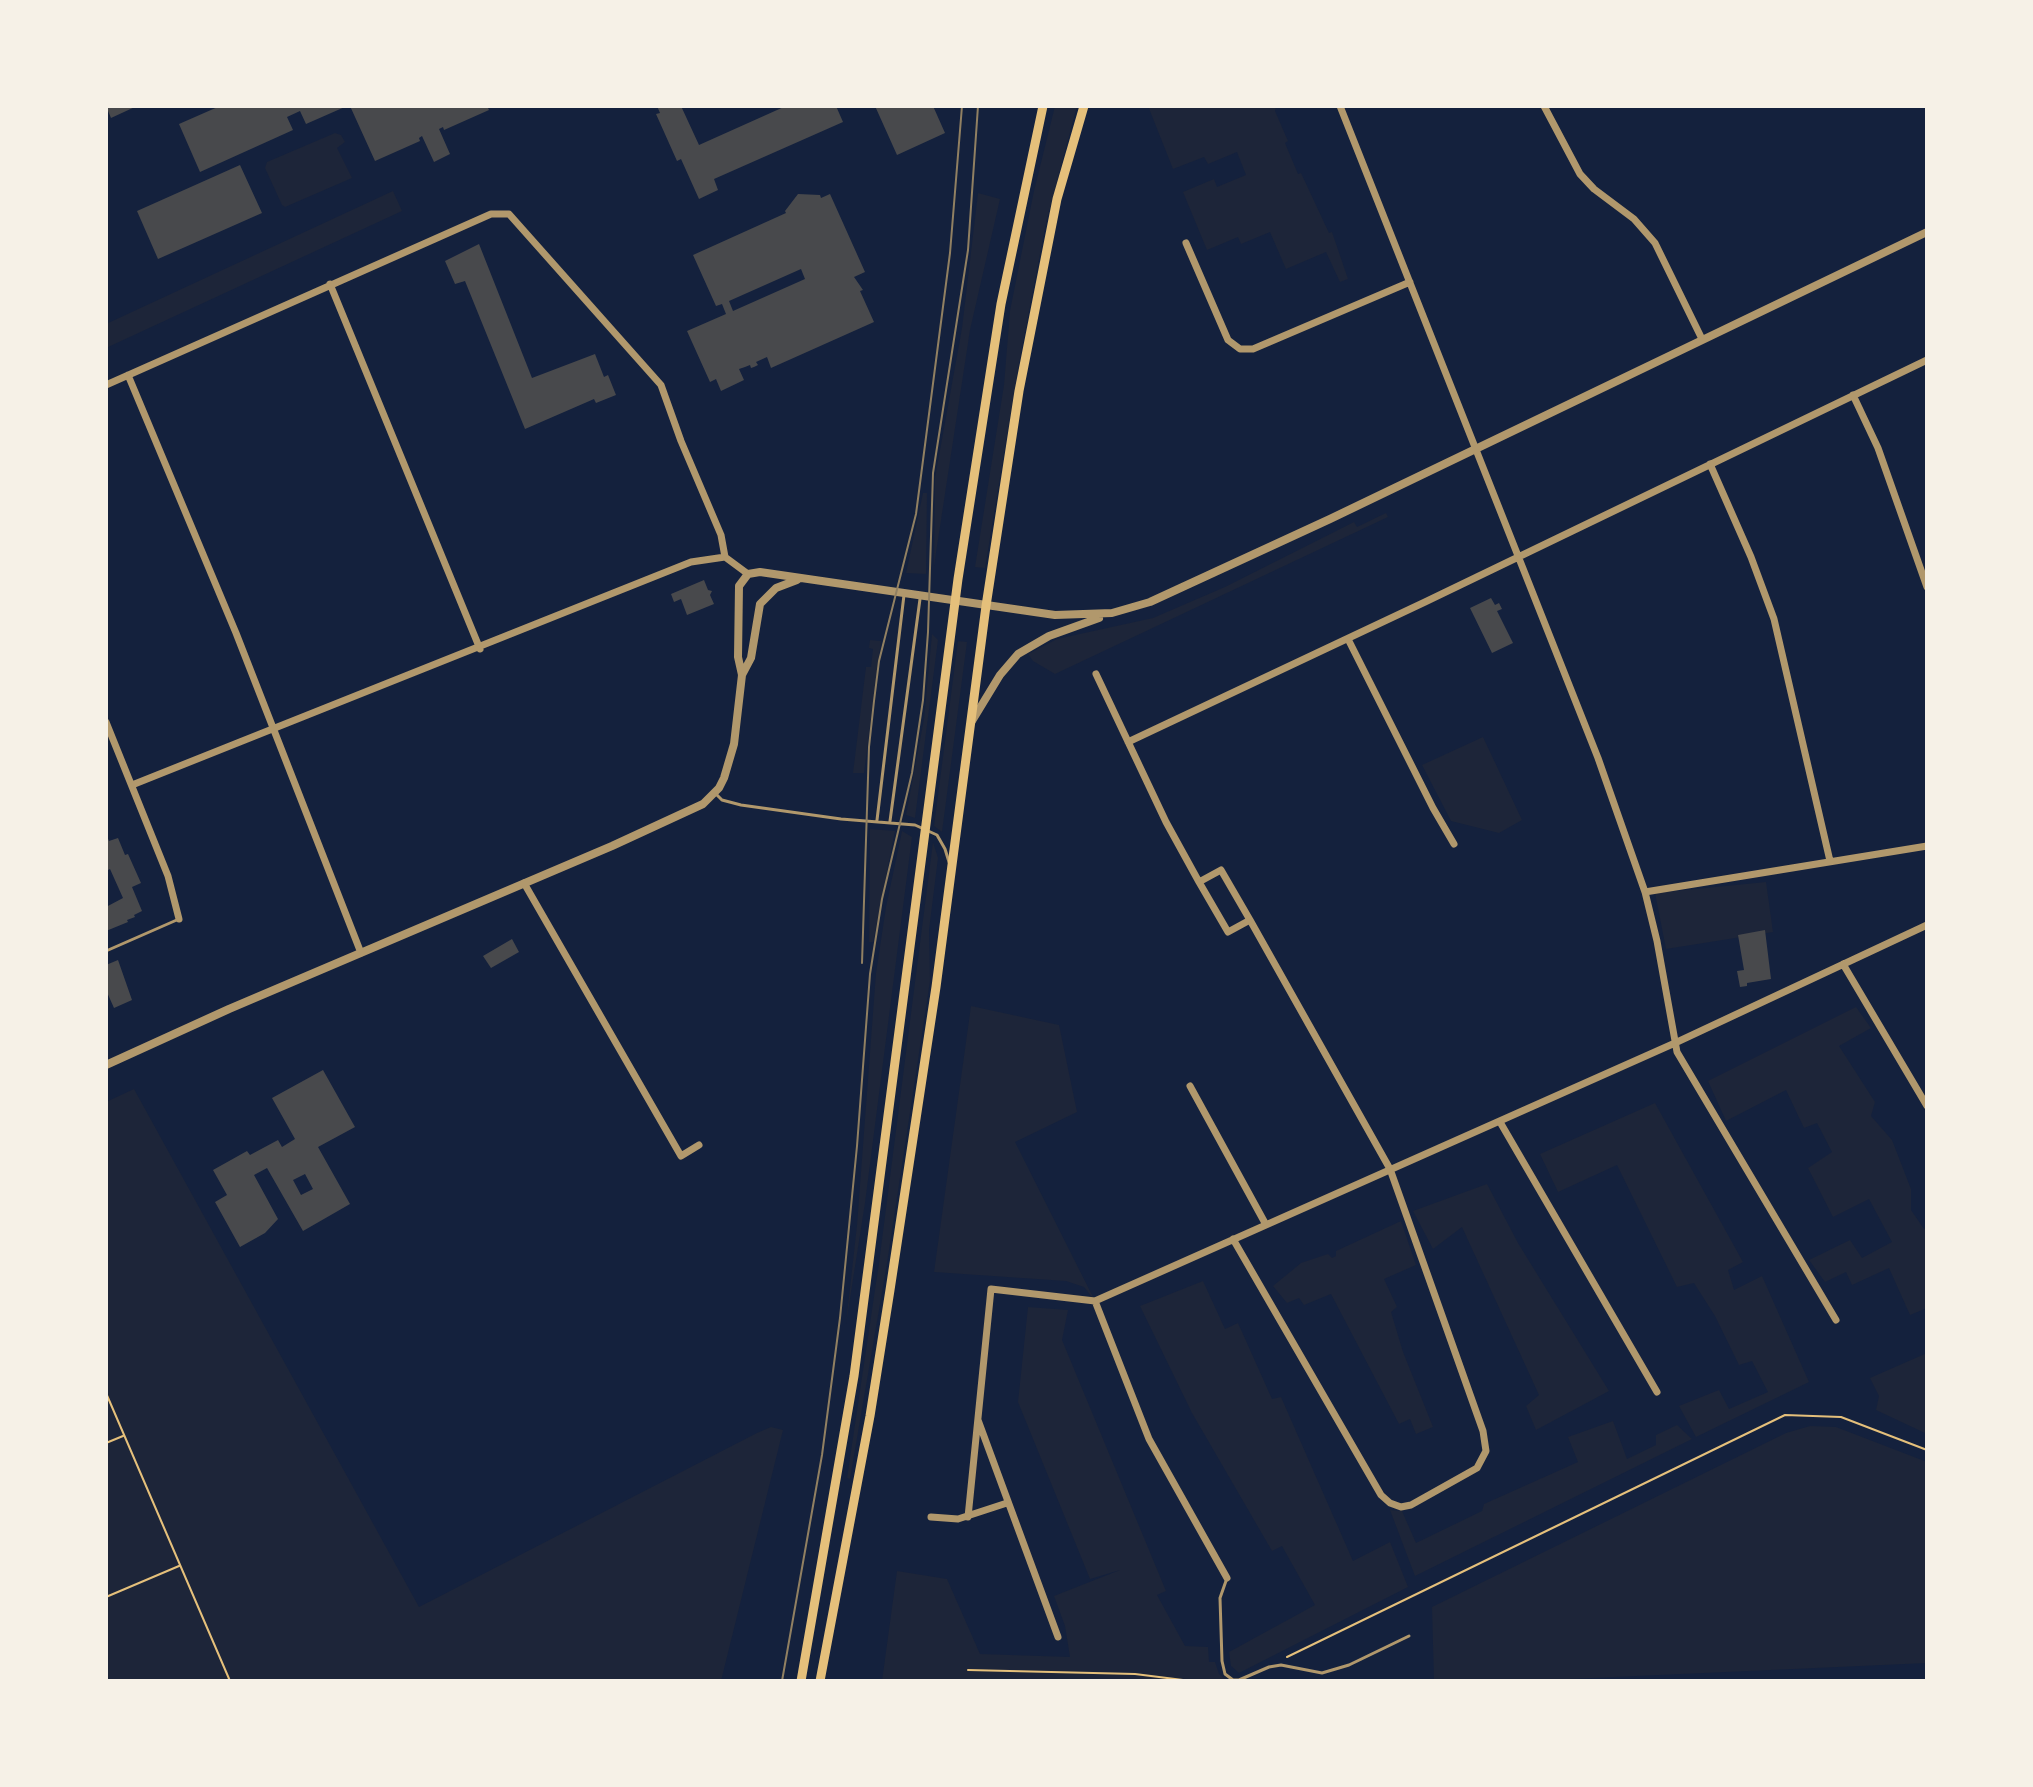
<!DOCTYPE html>
<html>
<head>
<meta charset="utf-8">
<style>
  body { margin:0 }
  #map { position:relative; width:2033px; height:1787px; overflow:hidden; background:#14213d; font-family:"Titillium Web",sans-serif }
  canvas { display:block }
  .frame { position:absolute; inset:0; border:108px solid #f6f1e7; pointer-events:none }
</style>
</head>
<body>
<div id="map">
<canvas width="2033" height="1787"></canvas>
<div class="frame"></div>
</div>
<script>
const ctx = document.querySelector('canvas').getContext('2d');
ctx.lineJoin = 'round';
function paint(path, color) { ctx.fillStyle = color; ctx.fill(path, 'evenodd'); }
const poly = rows => new Path2D(rows.map(r => 'M' + r).join(''));
function trace(path, color, width, dash) { ctx.strokeStyle = color; ctx.lineWidth = width; ctx.lineCap = dash ? 'butt' : 'round'; ctx.setLineDash(dash || []); ctx.stroke(path); }
paint(poly([
  [1055,106,1077,106,1046,223,1018,369,985,568,975,567,1004,385,1010,311,1034,191],
  [1148,106,1276,106,1275,111,1288,141,1285,143,1298,174,1301,173,1329,233,1332,232,1348,279,1340,282,1326,252,1286,269,1270,232,1241,244,1238,237,1207,250,1183,192,1214,179,1217,187,1246,175,1237,152,1208,164,1204,157,1173,169],
  [335,133,341,135,345,142,337,148,352,178,285,207,282,205,265,168,267,162],
  [393,191,402,211,106,348,106,324],
  [978,193,1000,199,970,330,934,566,935,478,962,328],
  [923,493,927,493,926,574,906,573],
  [1386,513,1388,517,1055,674,1033,661,1028,654,1057,639,1153,618,1225,587,1354,522,1357,527],
  [932,634,938,640,915,818,906,815,924,719],
  [870,640,881,641,864,773,853,773,866,667,871,667,873,649,869,648],
  [958,641,967,642,942,832,934,826],
  [1483,737,1522,820,1499,833,1451,821,1422,765],
  [870,829,895,831,873,942,869,942],
  [902,831,912,837,865,1203,846,1324,857,1225,876,973,886,907],
  [933,842,938,858,929,930,930,981,887,1263,850,1479,847,1478,879,1263],
  [1766,882,1773,932,1666,949,1655,893],
  [971,1006,1059,1025,1077,1112,1015,1142,1095,1301,1084,1287,1066,1281,934,1272],
  [1856,1007,1871,1028,1839,1046,1875,1102,1871,1116,1892,1140,1911,1189,1911,1210,1924,1229,1927,1227,1927,1308,1910,1315,1889,1268,1852,1285,1846,1272,1825,1282,1809,1260,1850,1240,1862,1258,1892,1242,1869,1199,1833,1217,1808,1168,1832,1152,1817,1123,1804,1128,1786,1090,1726,1121,1708,1081],
  [134,1089,419,1607,757,1433,771,1427,783,1430,721,1681,106,1681,106,1102],
  [1655,1103,1743,1262,1728,1270,1734,1290,1762,1276,1809,1382,1696,1437,1679,1406,1719,1390,1729,1409,1768,1392,1752,1361,1739,1365,1715,1316,1694,1283,1677,1287,1617,1165,1558,1192,1540,1154],
  [1487,1184,1518,1243,1609,1391,1536,1430,1526,1406,1539,1395,1462,1227,1433,1249,1413,1211],
  [1401,1221,1416,1265,1384,1279,1397,1307,1391,1312,1403,1352,1433,1427,1416,1434,1410,1419,1399,1424,1331,1294,1304,1305,1299,1298,1287,1303,1273,1286,1301,1263,1328,1254,1332,1258,1336,1256,1336,1251],
  [1203,1281,1225,1329,1238,1323,1272,1399,1281,1397,1353,1561,1390,1542,1408,1587,1239,1673,1231,1666,1229,1652,1315,1605,1282,1546,1272,1551,1192,1413,1140,1306],
  [1028,1307,1068,1310,1062,1340,1166,1591,1157,1595,1185,1646,1208,1647,1209,1662,1215,1662,1219,1674,1227,1681,882,1681,897,1571,947,1579,980,1654,1070,1657,1065,1626,1054,1596,1120,1570,1090,1579,1018,1402],
  [1927,1353,1927,1434,1876,1410,1879,1396,1870,1378],
  [1613,1421,1627,1459,1656,1445,1656,1435,1677,1425,1692,1439,1415,1576,1390,1510,1402,1511,1416,1543,1482,1511,1484,1504,1578,1462,1568,1437],
  [1810,1426,1836,1427,1927,1462,1927,1663,1525,1681,1434,1681,1432,1607,1786,1433]
]), '#1d2539');
paint(poly([
  [106,106,137,106,111,118],
  [220,106,347,106,306,124,300,111,287,117,293,130,200,172,179,124],
  [350,106,487,106,489,110,444,130,443,127,439,129,450,154,434,162,422,136,419,138,420,141,375,161],
  [657,106,681,106,699,145,786,106,836,106,843,122,714,179,718,190,699,199,681,159,677,161,656,114,660,113],
  [875,106,933,106,945,133,897,155],
  [240,165,262,213,158,259,137,211],
  [798,194,820,195,821,198,830,194,865,272,854,277,863,290,860,291,874,322,771,368,767,357,756,362,758,365,754,367,751,368,750,365,745,367,739,369,744,380,721,391,716,379,710,382,687,331,726,314,722,304,716,306,693,255,786,213,785,211],
  [801,269,805,279,733,311,729,301],
  [479,244,532,378,595,354,604,377,608,375,616,395,596,403,594,399,525,429,465,281,455,284,445,261],
  [704,580,708,590,712,591,710,595,714,604,687,615,681,599,674,602,671,594],
  [1491,598,1495,605,1499,603,1502,609,1497,611,1513,643,1492,653,1470,608],
  [106,834,109,841,118,838,125,855,128,854,141,883,132,887,142,911,134,915,135,917,127,920,128,922,106,931,106,907,123,898,110,869,106,871],
  [1765,930,1771,979,1747,983,1747,986,1740,987,1737,971,1744,970,1738,935],
  [512,939,519,952,491,968,483,956],
  [118,960,132,1000,114,1008,106,990,106,965],
  [323,1070,355,1127,318,1147,350,1204,303,1231,267,1168,254,1175,278,1219,265,1233,240,1247,215,1202,227,1195,213,1170,247,1151,250,1155,278,1140,282,1147,295,1139,272,1098],
  [305,1174,313,1189,301,1195,293,1180]
]), '#48494c');
trace(poly([
  [106,1393,230,1681],
  [106,1443,123,1436],
  [106,1597,179,1566],
  [1287,1657,1785,1415,1841,1417,1927,1450],
  [968,1670,1135,1674,1191,1681]
]), '#e5c07b', 2);
trace(poly([
  [717,795,722,800,741,805,841,819,915,825,937,835,945,849,949,862],
  [877,820,904,595],
  [890,821,920,599],
  [106,951,179,919],
  [1227,1578,1220,1598,1222,1661,1225,1674,1233,1680,1239,1680,1269,1667,1281,1665,1322,1673,1349,1665,1409,1636]
]), '#b1986c', 3);
trace(poly([
  [1340,106,1598,758,1645,892,1657,941,1677,1052,1836,1320],
  [1544,106,1580,174,1594,189,1634,219,1655,243,1702,339],
  [1186,243,1228,340,1240,349,1253,349,1410,282],
  [330,284,480,649],
  [128,375,236,633,361,953],
  [106,385,491,214,509,214,661,385,681,441,721,535,725,557,748,574],
  [1853,395,1878,448,1927,587],
  [1710,464,1751,557,1774,619,1830,861],
  [1348,639,1433,808,1454,844],
  [1096,674,1166,822,1199,882,1228,932,1250,920,1221,870,1199,882],
  [106,722,168,876,179,919],
  [1128,742,1425,602,1927,360],
  [132,785,691,562,725,557],
  [524,883,681,1156,699,1145],
  [1645,892,1927,846],
  [1843,964,1927,1106],
  [1190,1086,1265,1223],
  [1500,1122,1657,1392],
  [1233,1239,1381,1495,1390,1503,1401,1507,1411,1505,1477,1468,1486,1451,1483,1431,1390,1169,1250,920],
  [1095,1301,1675,1043,1927,925],
  [1095,1301,1149,1439,1227,1578],
  [978,1420,1058,1637],
  [931,1517,958,1519,1007,1503],
  [968,1517,991,1289,1095,1301]
]), '#b1986c', 7);
trace(poly([
  [742,675,751,658,760,604,776,588,797,580],
  [972,721,1000,675,1018,654,1049,636,1099,618],
  [106,1065,229,1009,612,846,703,804,719,788,724,778,734,744,742,675,738,657,739,586,748,574,760,572,1055,615,1112,613,1150,602,1330,519,1927,232]
]), '#b1986c', 8);
trace(poly([
  [801,1681,854,1376,958,579,1001,304,1043,106],
  [820,1681,870,1416,890,1290,936,987,986,606,1019,391,1057,199,1084,106]
]), '#e5c07b', 9);
trace(poly([
  [862,963,869,747,874,701,879,661,916,514,950,253,962,106],
  [782,1681,822,1455,840,1318,857,1146,870,974,882,899,912,773,923,700,928,632,933,473,968,250,978,106]
]), '#918062', 2);
</script>
</body>
</html>
